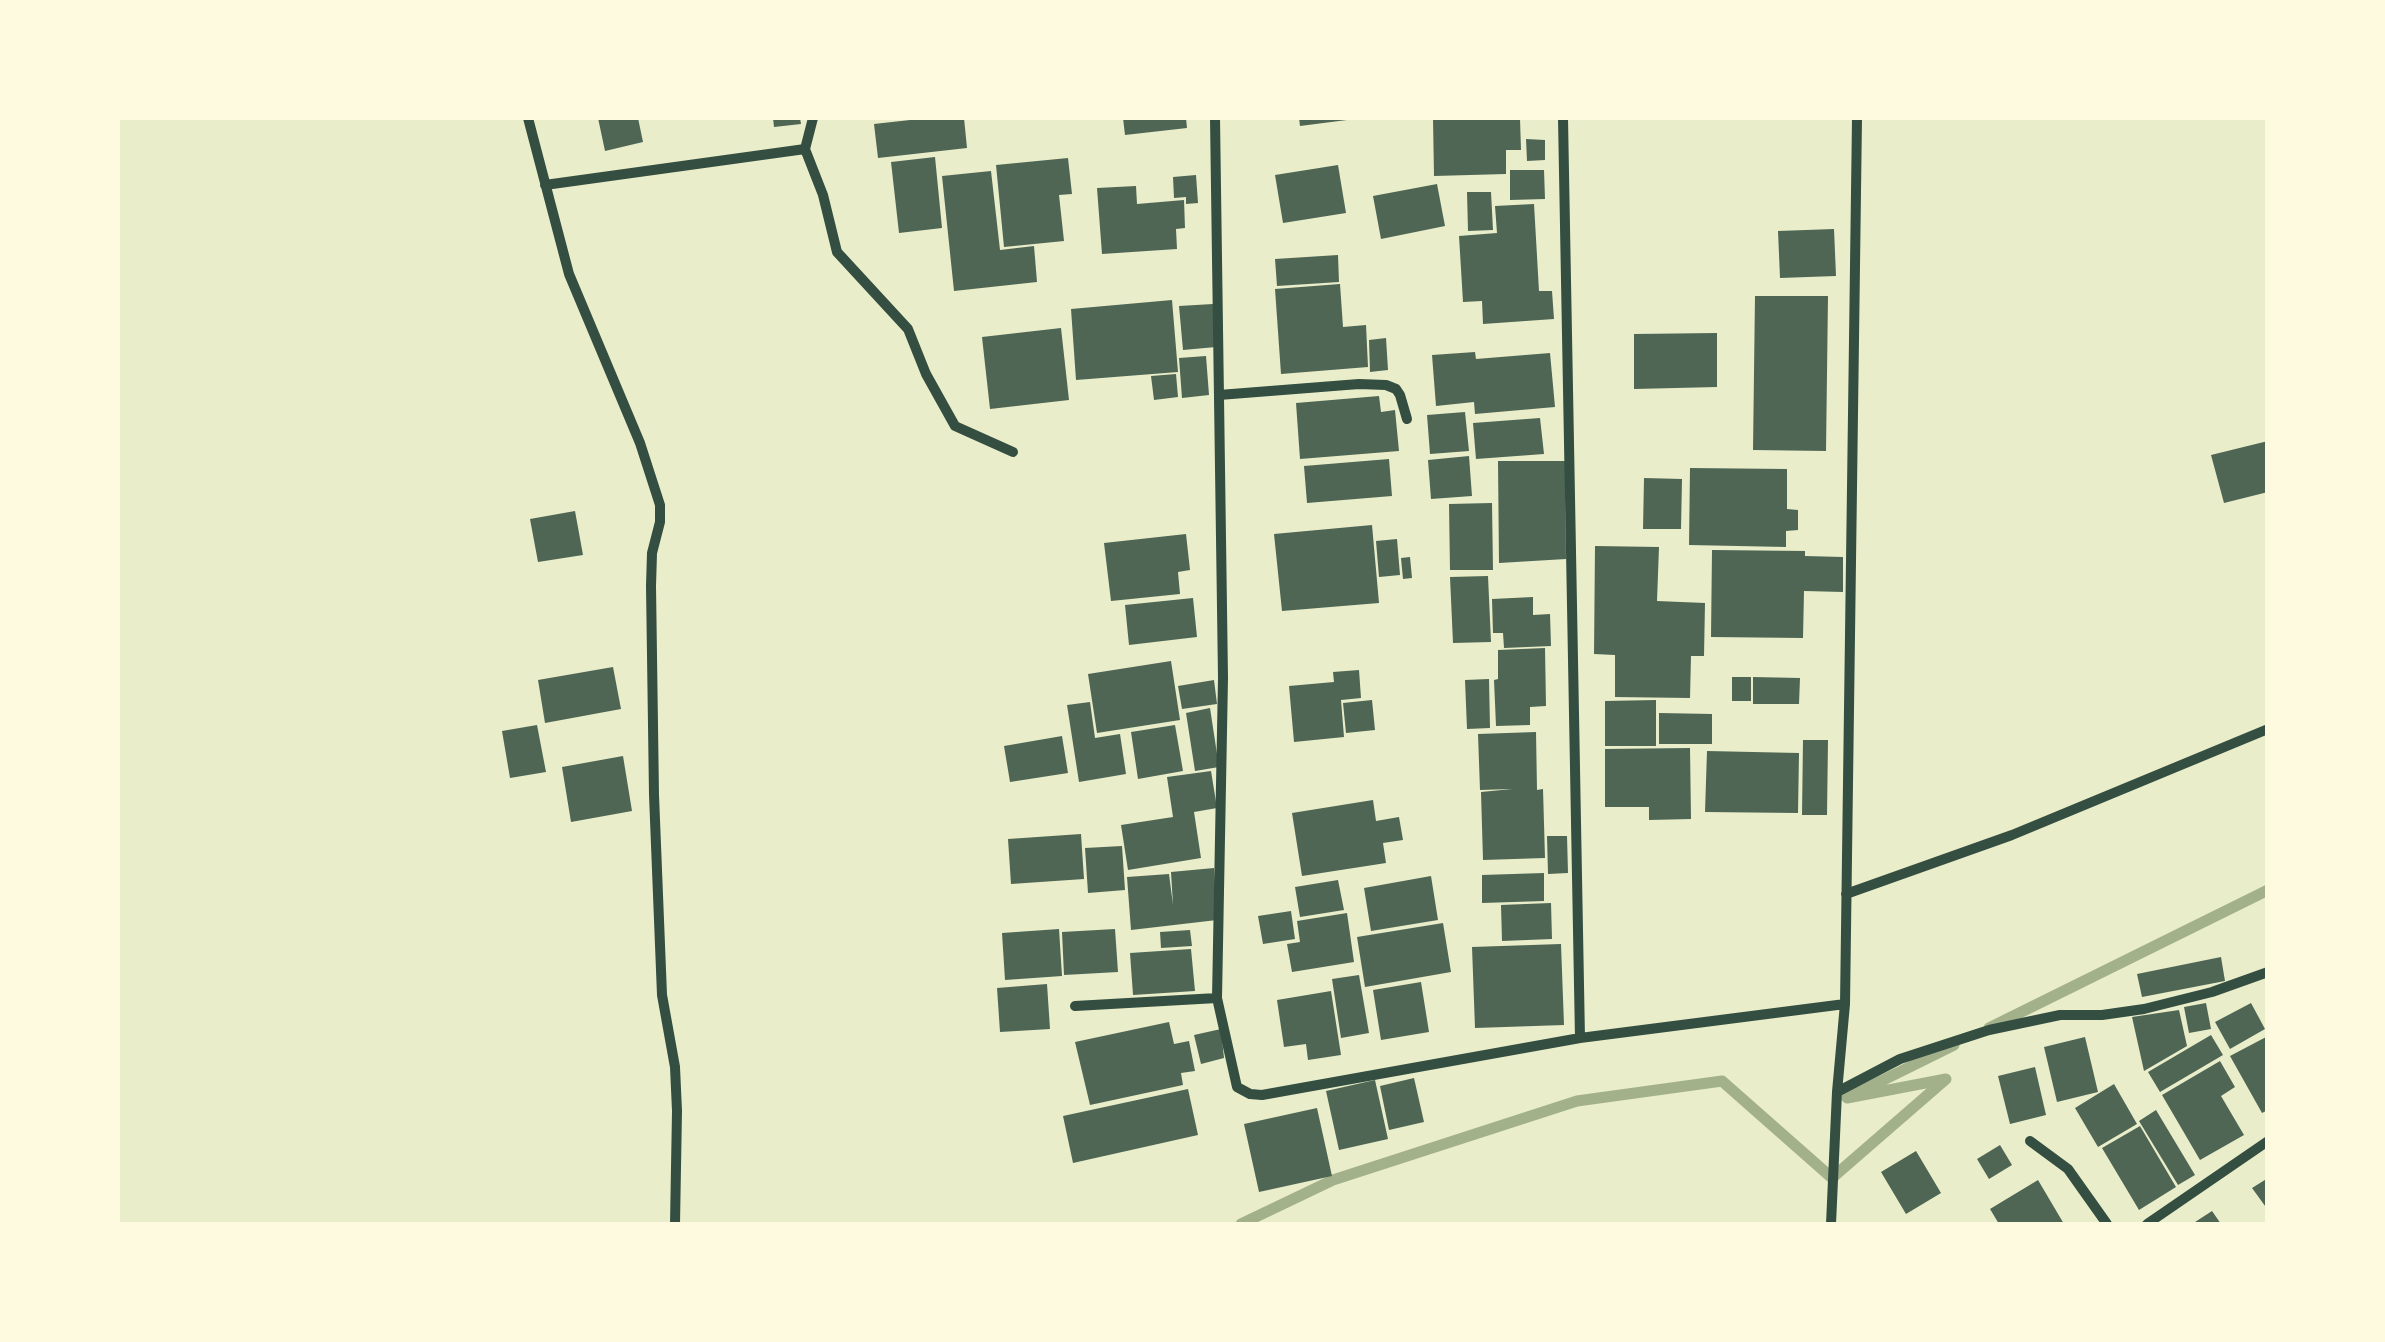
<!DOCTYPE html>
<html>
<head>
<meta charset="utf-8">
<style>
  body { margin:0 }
  #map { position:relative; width:2385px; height:1342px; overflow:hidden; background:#e9edc9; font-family:"Work Sans",sans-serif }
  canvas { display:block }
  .frame { position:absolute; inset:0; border:120px solid #fefae0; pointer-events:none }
</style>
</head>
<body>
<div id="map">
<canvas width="2385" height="1342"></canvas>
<div class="frame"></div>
</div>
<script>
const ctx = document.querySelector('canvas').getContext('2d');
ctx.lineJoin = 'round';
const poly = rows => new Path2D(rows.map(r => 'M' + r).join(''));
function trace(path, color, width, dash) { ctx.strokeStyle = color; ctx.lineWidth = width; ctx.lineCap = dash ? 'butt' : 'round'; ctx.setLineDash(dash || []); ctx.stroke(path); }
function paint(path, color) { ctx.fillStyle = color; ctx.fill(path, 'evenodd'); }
trace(poly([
  [1989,1028,2268,890],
  [1241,1224,1333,1180,1577,1101,1722,1081,1832,1178,1946,1079,1847,1098,1954,1045]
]), '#a3b18a', 11);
paint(poly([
  [598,118,638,118,643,142,605,151],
  [773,118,800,118,801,124,774,127],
  [928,118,964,118,967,148,878,158,874,124],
  [1123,118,1186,118,1187,128,1125,135],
  [1299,118,1347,118,1347,120,1300,126],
  [1433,118,1520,119,1521,150,1506,150,1506,174,1434,176],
  [1526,139,1545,140,1545,160,1527,161],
  [935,157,942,228,899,233,891,162],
  [1068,158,1072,194,1059,195,1064,241,1004,247,996,165],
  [1338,165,1346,213,1283,223,1275,175],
  [1510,170,1544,170,1545,199,1510,200],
  [991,171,1000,250,1034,246,1037,282,954,291,942,176],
  [1196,175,1198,203,1186,204,1186,197,1174,198,1173,177],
  [1437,184,1445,226,1381,239,1373,196],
  [1136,186,1137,204,1184,200,1185,228,1176,229,1177,249,1102,254,1097,188],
  [1467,192,1491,192,1493,230,1468,231],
  [1534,204,1539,291,1552,291,1554,319,1483,324,1482,301,1463,302,1459,236,1497,233,1495,206],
  [1834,229,1836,276,1780,278,1778,231],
  [1338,255,1339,282,1277,286,1275,259],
  [1340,284,1343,327,1366,325,1368,367,1281,374,1275,289],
  [1755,296,1828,296,1826,451,1753,450],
  [1172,300,1178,372,1076,380,1071,309],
  [1213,304,1216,347,1183,350,1179,306],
  [1061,328,1069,400,990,409,982,337],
  [1717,333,1717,387,1634,389,1634,334],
  [1386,338,1388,370,1370,372,1369,340],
  [1475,352,1476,359,1550,353,1555,407,1475,414,1474,402,1436,406,1432,355],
  [1206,356,1209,395,1182,398,1179,358],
  [1176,374,1178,397,1154,400,1151,376],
  [1379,396,1381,412,1395,410,1399,451,1300,459,1296,403],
  [1465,412,1469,451,1430,454,1427,415],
  [1540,418,1544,454,1476,459,1473,423],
  [2268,441,2268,492,2224,503,2211,455],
  [1469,456,1472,496,1431,499,1428,460],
  [1389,459,1392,496,1307,503,1304,466],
  [1498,461,1565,461,1566,559,1499,563],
  [1690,468,1787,469,1787,509,1798,510,1798,530,1786,531,1786,547,1689,545],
  [1644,478,1682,479,1681,529,1643,529],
  [1492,503,1493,570,1450,570,1449,504],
  [575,511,583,555,538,562,530,519],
  [1372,525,1379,603,1282,611,1274,534],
  [1186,534,1190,570,1178,572,1180,594,1111,601,1104,543],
  [1397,539,1400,575,1379,577,1376,541],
  [1595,546,1659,547,1657,601,1705,603,1704,656,1691,656,1690,698,1615,697,1615,655,1594,654],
  [1712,550,1805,551,1805,556,1843,557,1843,592,1804,591,1803,638,1711,637],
  [1410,557,1412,578,1403,579,1401,558],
  [1488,576,1491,642,1453,643,1450,577],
  [1533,597,1533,615,1550,614,1551,646,1504,648,1503,633,1493,633,1492,599],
  [1193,598,1197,637,1129,645,1125,605],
  [1545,648,1546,706,1530,707,1530,725,1496,726,1494,680,1498,679,1498,650],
  [1171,661,1180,720,1097,733,1088,674],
  [613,667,621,709,545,723,538,680],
  [1359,670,1361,698,1341,700,1344,737,1294,742,1289,686,1334,682,1333,672],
  [1732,677,1751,677,1751,701,1732,701],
  [1753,677,1800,678,1799,704,1753,704],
  [1489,679,1490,728,1467,729,1465,680],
  [1214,680,1217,704,1182,709,1178,686],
  [1372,700,1375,730,1346,733,1343,703],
  [1656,700,1656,746,1605,746,1605,701],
  [1090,702,1095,738,1120,734,1126,774,1079,782,1067,705],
  [1210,708,1219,767,1195,771,1186,713],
  [1659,713,1712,714,1712,744,1659,744],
  [537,725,546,772,510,778,502,731],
  [1175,725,1183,771,1138,779,1131,732],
  [1536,732,1537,790,1543,789,1545,858,1483,860,1481,792,1512,789,1480,790,1478,734],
  [1062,736,1068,773,1010,782,1004,746],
  [1803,740,1828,740,1827,815,1802,815],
  [1690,748,1691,819,1649,820,1649,807,1605,807,1605,749],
  [1707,751,1799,753,1798,813,1705,812],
  [623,756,632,811,571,822,562,767],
  [1211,771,1217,808,1194,812,1201,858,1128,870,1121,825,1173,817,1167,777],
  [1373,800,1376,821,1399,817,1403,840,1383,843,1386,863,1302,876,1292,813],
  [1081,834,1084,879,1011,884,1008,839],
  [1547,836,1567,836,1568,873,1548,874],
  [1122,846,1125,890,1088,893,1085,848],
  [1214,868,1217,920,1131,930,1127,877,1169,874,1173,905,1171,872],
  [1544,873,1544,901,1482,903,1482,875],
  [1431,876,1438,920,1371,931,1364,888],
  [1338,880,1344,910,1300,917,1295,887],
  [1551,903,1552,939,1502,941,1501,905],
  [1291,911,1295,939,1263,944,1258,916],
  [1347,913,1354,962,1292,972,1287,944,1300,942,1297,921],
  [1443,923,1451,972,1365,987,1357,937],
  [1059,929,1062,976,1005,980,1002,933],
  [1115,929,1118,972,1064,975,1062,932],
  [1190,930,1192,946,1161,948,1160,932],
  [1561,944,1564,1025,1475,1028,1472,947],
  [1191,949,1195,991,1133,995,1130,953],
  [2221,957,2225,981,2142,997,2137,974],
  [1359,975,1369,1033,1341,1038,1332,979],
  [1421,982,1429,1032,1381,1040,1373,990],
  [1047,984,1050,1029,1000,1032,997,988],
  [1331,991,1341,1055,1308,1060,1306,1044,1284,1047,1277,1000],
  [2206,1003,2211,1029,2189,1033,2184,1007],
  [2251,1003,2265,1029,2230,1049,2215,1022],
  [2179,1010,2187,1046,2144,1071,2132,1017],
  [1169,1022,1174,1044,1189,1041,1195,1071,1181,1073,1183,1085,1090,1105,1075,1042],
  [1221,1029,1224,1058,1201,1064,1194,1035],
  [2211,1035,2223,1055,2160,1092,2148,1072],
  [2268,1036,2268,1110,2262,1113,2230,1056],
  [2085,1037,2098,1092,2057,1102,2044,1047],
  [2220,1061,2235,1087,2221,1096,2244,1135,2200,1160,2162,1095],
  [2035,1067,2046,1115,2010,1124,1998,1076],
  [1414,1078,1424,1122,1389,1130,1380,1086],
  [1375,1080,1388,1139,1339,1150,1326,1091],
  [2114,1084,2137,1124,2098,1147,2075,1108],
  [1188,1089,1198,1135,1073,1163,1063,1116],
  [1317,1108,1332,1176,1259,1192,1244,1124],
  [2156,1110,2195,1175,2178,1185,2139,1121],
  [2140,1126,2176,1187,2139,1210,2102,1148],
  [2000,1145,2012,1165,1989,1179,1977,1159],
  [1916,1151,1941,1193,1906,1214,1881,1172],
  [2268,1178,2268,1210,2252,1188],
  [2038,1180,2064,1224,1999,1224,1990,1209],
  [2212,1211,2221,1224,2192,1224]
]), '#4f6655');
trace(poly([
  [528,118,569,274,640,443,660,505,660,522,652,553,651,586,654,795,662,995,675,1067,677,1111,675,1224],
  [813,118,805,149,823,195,837,252,908,329,926,374,955,426,1013,452],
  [1215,118,1223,678,1217,998,1237,1087,1250,1094,1262,1095,1580,1038,1845,1004],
  [1563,118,1580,1038],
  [545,185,805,149],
  [1219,395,1359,384,1386,385,1396,389,1400,395,1407,419],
  [1846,894,2012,835,2268,729],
  [1075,1006,1217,998],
  [1837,1092,1900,1059,1989,1030,2060,1015,2102,1015,2144,1009,2212,992,2268,972],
  [2030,1141,2068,1169,2107,1224],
  [1831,1224,1837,1092,1845,1004,1857,118],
  [2147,1224,2268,1141]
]), '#344e41', 10);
</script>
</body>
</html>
